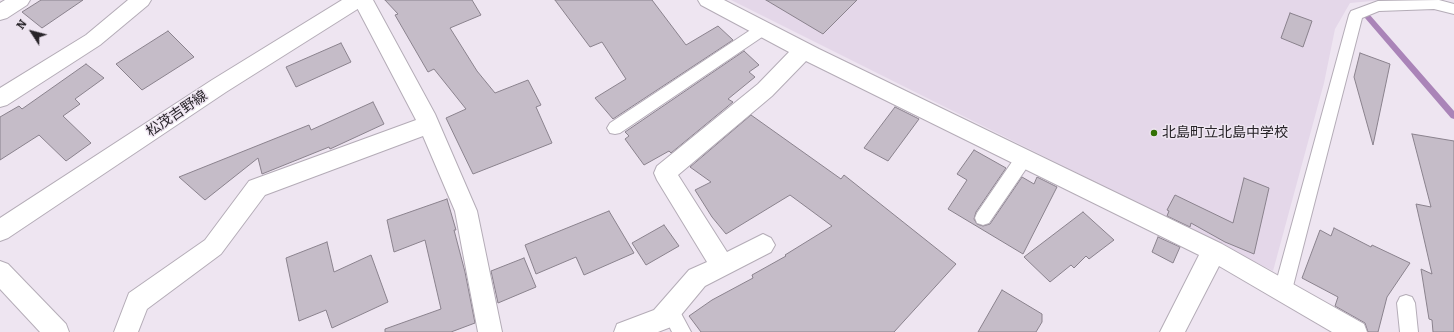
<!DOCTYPE html>
<html>
<head>
<meta charset="utf-8">
<style>
  body { margin:0 }
  #map { position:relative; width:1454px; height:332px; overflow:hidden; background:#eee5f1; font-family:Bitter,serif }
  canvas { display:block }
  .north { position:absolute; left:12px; top:12px; width:40px; height:40px; -webkit-text-stroke:3px #eee5f1; paint-order:stroke; rotate:306deg; font-size:11px; font-weight:700; line-height:16px; text-align:center; color:#282429 }
  .north::after { content:''; display:block; margin:auto; width:14px; height:18px; background:#282429; clip-path:polygon(50% 0,100% 100%,50% 72%,0 100%) }
</style>
</head>
<body>
<div id="map">
<canvas width="1454" height="332"></canvas>
<div class="north">N</div>
</div>
<script>
const ctx = document.querySelector('canvas').getContext('2d');
ctx.lineJoin = 'round';
function paint(path, color) { ctx.fillStyle = color; ctx.fill(path, 'evenodd'); }
const poly = rows => new Path2D(rows.map(r => 'M' + r).join(''));
function trace(path, color, width, dash) { ctx.strokeStyle = color; ctx.lineWidth = width; ctx.lineCap = dash ? 'butt' : 'round'; ctx.setLineDash(dash || []); ctx.stroke(path); }
function drawText(font, color, halo, rows, align = 'center') {
  ctx.font = font + ' Bitter,"Noto Sans JP",serif'; ctx.lineWidth = 3; ctx.setLineDash([]); ctx.textBaseline = 'middle'; ctx.strokeStyle = halo; ctx.fillStyle = color; for (const [text, x, y, turn = 0] of rows) {
    ctx.save(); ctx.translate(x, y); ctx.rotate((+turn || 0) * Math.PI / 180); ctx.textAlign = isNaN(turn) ? turn : align; if (halo) ctx.strokeText(text, 0, 0); ctx.fillText(text, 0, 0); ctx.restore();
  }
}
paint(poly([
  [731,0,1383,0,1350,3,1335,29,1324,83,1273,271]
]), '#e4d7e9');
paint(poly([
  [1367,13,1369,14,1454,111,1454,119,1451,118,1365,18,1363,16,1367,13]
]), '#aa84b8');
const building = poly([
  [41,0,83,0,42,28,22,12,41,0],
  [385,0,472,0,481,15,450,28,477,71,495,93,528,80,541,105,536,107,552,143,473,174,446,118,466,109,434,69,428,72,395,15,398,14,385,0],
  [555,0,652,0,686,45,718,26,733,40,613,119,595,98,626,79,602,42,590,47,555,0],
  [766,0,857,0,823,34,766,0],
  [1290,13,1312,21,1303,47,1281,38,1290,13],
  [168,31,194,57,142,90,116,64,168,31],
  [341,43,351,62,296,87,286,67,341,43],
  [744,51,759,65,749,72,755,77,728,99,733,102,671,153,669,151,644,165,625,139,629,136,625,132,744,51],
  [1360,53,1390,64,1373,145,1354,77,1360,53],
  [86,64,104,78,75,99,80,104,63,116,91,143,66,161,39,135,0,160,0,117,19,106,22,109,86,64],
  [373,102,384,124,330,149,329,147,262,174,258,158,205,200,179,177,309,125,311,130,373,102],
  [895,107,919,119,888,161,864,148,895,107],
  [751,115,841,179,844,175,956,264,894,332,701,332,689,316,712,300,753,278,752,275,786,256,785,255,832,226,790,195,726,234,712,217,695,190,711,182,690,167,751,115],
  [1412,134,1454,141,1454,332,1433,332,1432,320,1429,319,1421,269,1432,274,1416,204,1431,207,1412,134],
  [974,150,1006,168,976,212,974,219,977,224,983,226,990,224,1022,177,1034,184,1037,177,1057,187,1023,254,948,209,967,180,957,174,974,150],
  [1244,178,1269,188,1254,254,1225,242,1191,223,1190,227,1167,216,1169,211,1167,210,1175,195,1233,223,1244,178],
  [447,199,456,230,454,230,465,272,475,323,451,332,385,332,385,329,441,309,425,240,394,252,387,220,447,199],
  [609,211,634,253,584,275,576,257,536,274,525,245,609,211],
  [1083,212,1114,240,1089,259,1086,256,1074,268,1071,265,1050,282,1024,257,1083,212],
  [664,225,679,246,646,265,632,243,664,225],
  [1334,228,1371,247,1372,245,1410,263,1387,297,1378,332,1368,332,1365,323,1335,306,1338,297,1302,278,1320,230,1331,236,1334,228],
  [1158,237,1180,247,1173,263,1152,252,1158,237],
  [327,242,334,272,371,255,388,302,332,328,326,310,299,321,286,258,327,242],
  [524,258,536,287,498,303,491,271,524,258],
  [1002,290,1042,314,1042,322,1036,332,978,332,1002,290]
]);
paint(building, '#c5bcc8');
trace(building, '#8a828d', 1);
const service = poly([
  [1439,0,1454,4,1454,14,1434,9,1379,11,1362,18,1292,290,1289,296,1283,298,1277,296,1274,290,1349,15,1351,11,1378,1,1439,0],
  [763,24,768,25,770,29,768,33,620,133,615,134,610,133,607,128,610,123,758,25,763,24],
  [1024,151,1030,153,1032,158,1030,163,989,223,983,225,977,223,975,218,977,213,1018,153,1024,151],
  [1406,295,1412,297,1415,303,1418,332,1400,332,1397,303,1400,297,1406,295],
  [670,302,676,304,691,332,672,332,661,310,664,304,670,302]
]);
const minor = poly([
  [5,0,30,0,27,5,7,18,0,20,0,3,5,0],
  [128,0,151,0,148,5,100,45,7,105,0,107,0,88,86,35,128,0],
  [353,0,373,0,435,114,477,211,502,332,478,332,455,211,423,136,265,195,221,254,147,309,138,332,114,332,129,293,205,240,249,181,416,120,353,0],
  [698,0,724,0,819,49,1222,244,1364,324,1367,332,1332,332,1219,266,1185,332,1160,332,1199,255,806,61,772,96,678,175,727,252,763,234,771,238,775,245,771,252,705,286,671,327,658,332,614,332,617,324,654,310,689,270,707,262,657,180,654,173,657,166,758,84,789,52,701,5,698,0]
]);
const tertiary = poly([
  [0,261,8,264,66,324,69,332,40,332,0,289,0,261]
]);
const primary = poly([
  [342,0,367,0,364,5,226,92,8,238,0,241,0,218,212,80,342,0]
]);
trace(service, '#b4acb7', 2);
trace(minor, '#b4acb7', 2);
trace(tertiary, '#b4acb7', 2);
trace(primary, '#b4acb7', 2);
paint(service, '#fff');
paint(minor, '#fff');
paint(tertiary, '#fff');
paint(primary, '#fff');
for (const [x, y, r, color] of [
  [1154,133,4,"#337105"]
]) { const dot = new Path2D(); dot.arc(x, y, r, 0, 2 * Math.PI); ctx.fillStyle = color; ctx.fill(dot); trace(dot, '#eee5f1', 1.5); }
drawText('14px', '#282429', '#eee5f1', [
  ["松茂吉野線",177,114,-34]
]);
drawText('14px', '#282429', '#eee5f1', [
  ["北島町立北島中学校",1162,133]
], 'left');
</script>
</body>
</html>
